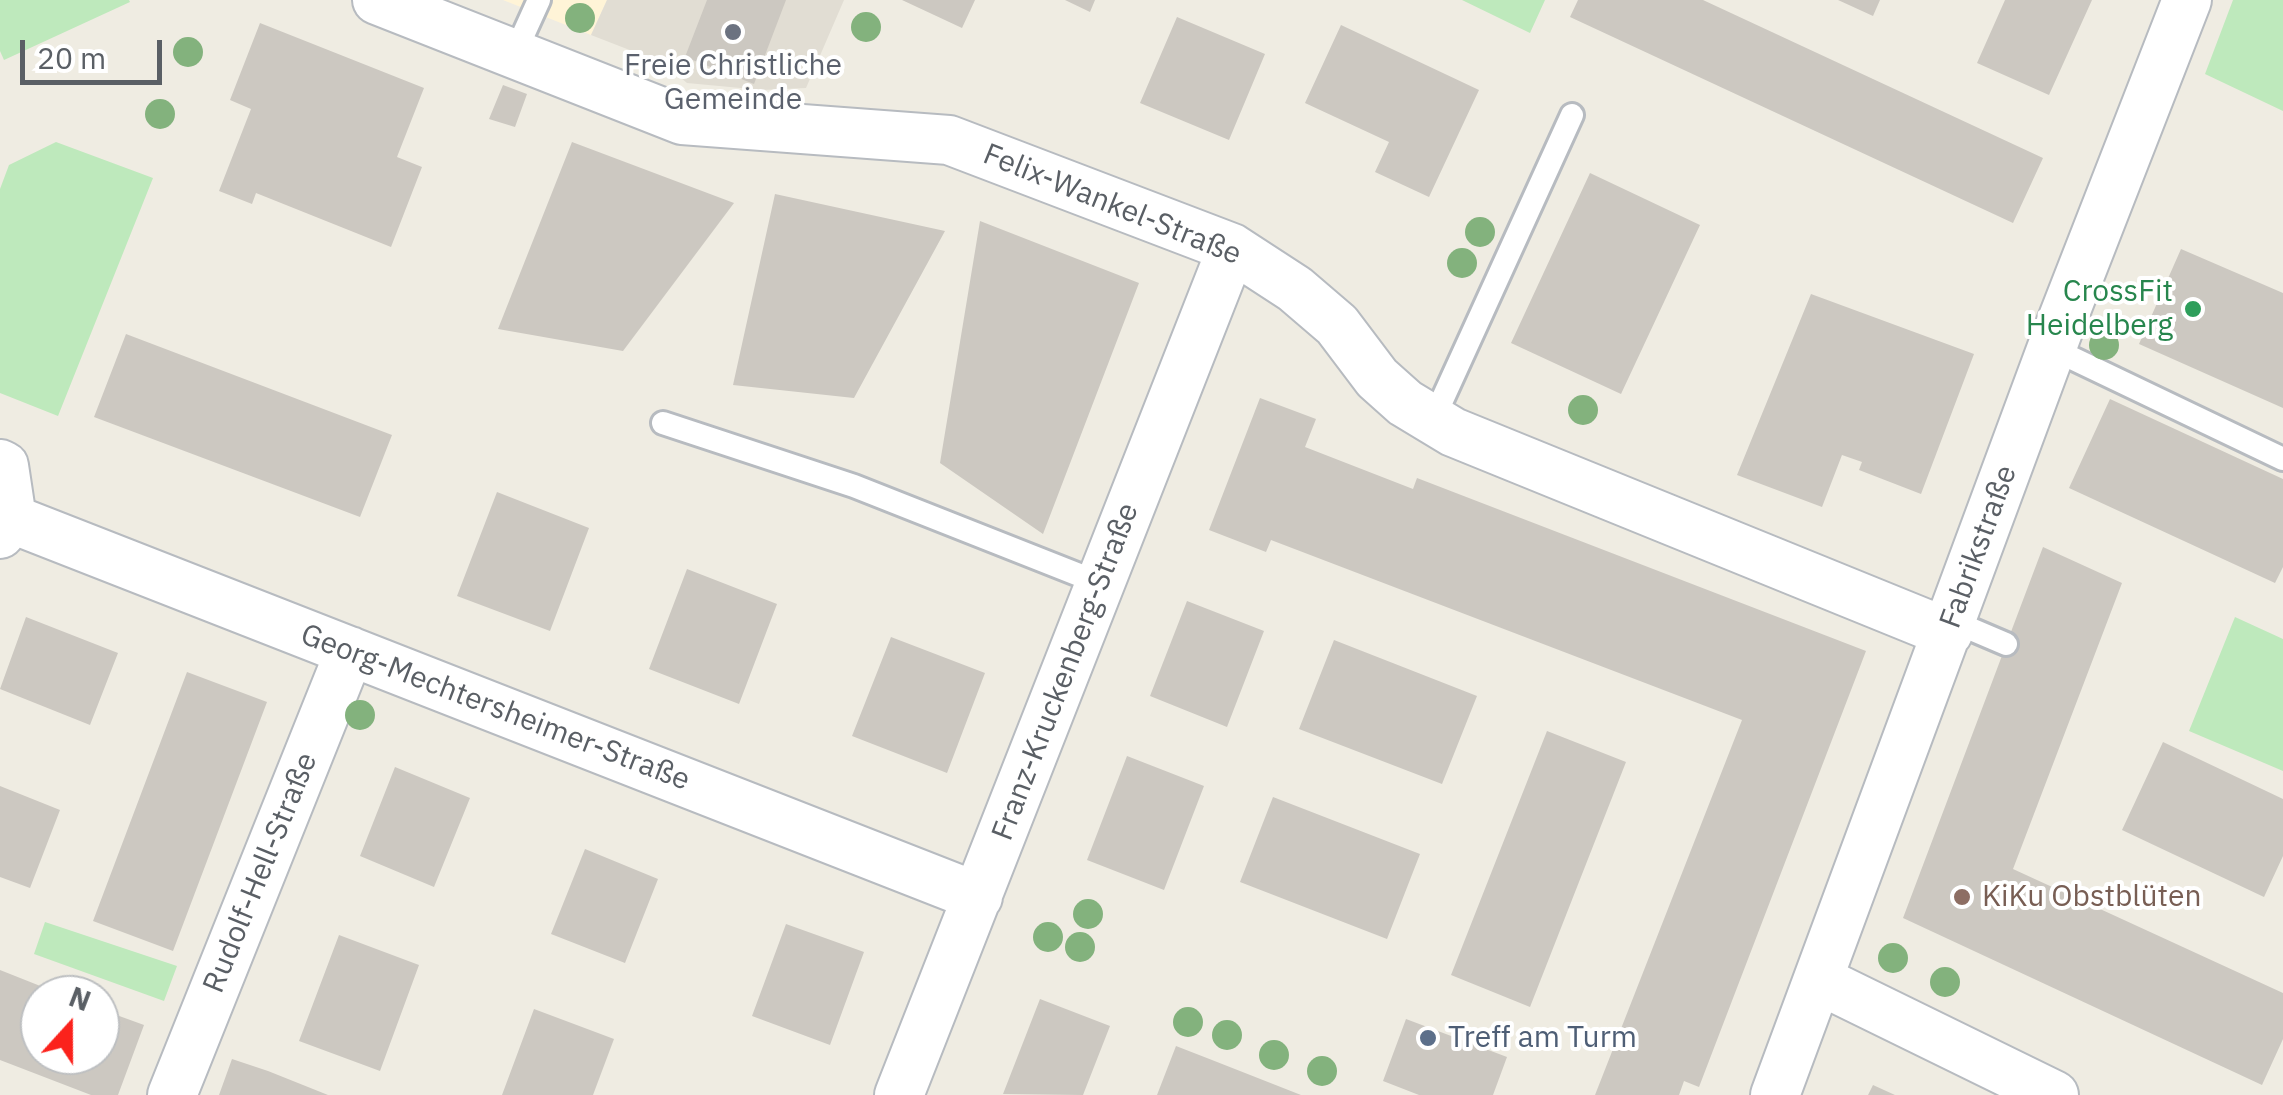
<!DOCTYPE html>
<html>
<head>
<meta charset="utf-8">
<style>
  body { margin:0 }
  #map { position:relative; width:2283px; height:1095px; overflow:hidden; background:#efece2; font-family:"IBM Plex Sans",sans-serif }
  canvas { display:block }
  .north { position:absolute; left:20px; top:975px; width:100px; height:100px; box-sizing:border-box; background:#fff; border:2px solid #bdbfc1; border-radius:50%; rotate:21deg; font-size:28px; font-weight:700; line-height:40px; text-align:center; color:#5a5f65 }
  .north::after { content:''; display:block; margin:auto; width:35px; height:45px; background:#fb221c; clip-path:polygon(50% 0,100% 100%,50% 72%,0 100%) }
  .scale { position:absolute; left:20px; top:40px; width:142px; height:45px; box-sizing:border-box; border:5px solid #5a5f65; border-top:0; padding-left:12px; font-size:30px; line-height:35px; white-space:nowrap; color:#5a5f65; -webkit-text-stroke:8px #fff; paint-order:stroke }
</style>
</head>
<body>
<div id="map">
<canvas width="2283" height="1095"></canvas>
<div class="north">N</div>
<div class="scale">20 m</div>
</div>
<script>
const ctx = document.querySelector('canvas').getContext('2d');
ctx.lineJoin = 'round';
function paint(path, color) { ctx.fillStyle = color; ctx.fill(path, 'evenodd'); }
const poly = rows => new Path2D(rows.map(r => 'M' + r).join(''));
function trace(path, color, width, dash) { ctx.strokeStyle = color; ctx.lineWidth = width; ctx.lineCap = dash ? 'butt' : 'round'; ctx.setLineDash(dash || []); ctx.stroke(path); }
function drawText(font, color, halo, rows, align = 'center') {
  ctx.font = font + ' "IBM Plex Sans",sans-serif'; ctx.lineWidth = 8; ctx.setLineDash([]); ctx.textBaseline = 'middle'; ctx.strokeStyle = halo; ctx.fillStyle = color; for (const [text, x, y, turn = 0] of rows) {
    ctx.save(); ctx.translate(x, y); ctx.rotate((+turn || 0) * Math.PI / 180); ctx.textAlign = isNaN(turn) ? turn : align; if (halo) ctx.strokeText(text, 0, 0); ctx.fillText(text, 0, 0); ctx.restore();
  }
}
paint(poly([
  [503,0,607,0,591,35]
]), '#fff4d7');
paint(poly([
  [607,0,844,0,806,88,762,90,687,83,663,63,591,35]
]), '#e1ddd3');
paint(poly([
  [0,0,129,0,130,2,4,60,0,51],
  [1462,0,1545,0,1530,33],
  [2233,0,2283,0,2283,111,2205,74],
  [56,142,153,178,58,416,0,393,0,189,9,165],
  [2235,617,2283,639,2283,771,2189,731],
  [45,922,177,966,164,1001,34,954]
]), '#bee9bc');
paint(poly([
  [707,0,786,0,754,84,685,57],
  [902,0,975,0,962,28],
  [1065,0,1095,0,1090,12],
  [1578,0,1703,0,2043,158,2013,223,1570,17],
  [1838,0,1880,0,1873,16],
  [2005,0,2092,0,2049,95,1977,63],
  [1177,17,1265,54,1229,140,1140,103],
  [260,23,424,88,397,157,422,167,391,247,256,193,252,204,219,191,251,109,230,100],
  [1341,25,1479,90,1429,197,1375,172,1389,142,1305,103],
  [503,85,527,94,515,127,489,119],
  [572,142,734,203,623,351,498,329],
  [1590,173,1700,225,1621,394,1511,343],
  [775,194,945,231,854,398,733,385],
  [980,221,1139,283,1043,534,940,463],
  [2181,249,2283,293,2283,408,2139,344],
  [1811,294,1974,354,1921,494,1859,470,1862,462,1842,455,1822,507,1737,475],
  [126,334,392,435,360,517,94,417],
  [1260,398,1316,419,1305,447,1413,489,1417,478,1866,651,1699,1087,1684,1081,1679,1095,1595,1095,1742,720,1271,540,1266,552,1209,530],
  [2110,399,2283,479,2283,567,2275,583,2069,488],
  [497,492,589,528,550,631,457,596],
  [2043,547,2122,583,2013,869,2283,993,2283,1039,2262,1085,1903,918],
  [687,569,777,604,739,704,649,669],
  [1187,601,1264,631,1227,727,1150,696],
  [26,617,118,653,90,725,0,689],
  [891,637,985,673,947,773,852,736],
  [1334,640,1477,696,1442,784,1299,729],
  [187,672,267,702,173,951,93,921],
  [1547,731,1626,762,1530,1007,1451,975],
  [2163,742,2283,799,2283,856,2264,897,2122,830],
  [1127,756,1204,786,1164,890,1087,860],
  [395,767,470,798,434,887,360,856],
  [0,786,60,810,30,888,0,877],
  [1273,797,1420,854,1387,939,1240,882],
  [585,849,658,879,625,963,551,934],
  [786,924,864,952,830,1045,752,1016],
  [339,935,419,965,380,1071,299,1041],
  [0,970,63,995,40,995,40,1055,100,1055,100,1009,144,1025,118,1095,91,1095,0,1060],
  [1040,999,1110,1026,1083,1095,1003,1094],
  [534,1009,614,1039,593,1095,502,1095],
  [1406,1019,1507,1057,1493,1095,1419,1095,1383,1081],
  [1176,1046,1212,1060,1301,1095,1157,1095],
  [232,1059,268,1071,328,1095,219,1095],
  [1873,1085,1895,1095,1868,1095]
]), '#ccc8c1');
const service = poly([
  [514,55,539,0],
  [2053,349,2283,459],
  [1433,420,1572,115],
  [663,423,854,486,1102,584],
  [1952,621,2006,644]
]);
const minor = poly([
  [377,0,682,120,949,140,1232,248,1295,289,1337,325,1377,378,1405,403,1453,432,1948,633],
  [0,464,4,466,12,519,0,534],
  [12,519,978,897],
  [1819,980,2054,1095],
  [172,1095,350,651],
  [899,1095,1232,248],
  [1775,1095,2061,323,2187,0]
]);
trace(service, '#b7bbc0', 28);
trace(minor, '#b7bbc0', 52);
trace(service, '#fff', 22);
trace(minor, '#fff', 48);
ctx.fillStyle = '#83b27d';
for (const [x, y] of [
  [580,18],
  [866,27],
  [188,52],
  [160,114],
  [1480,232],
  [1462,263],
  [2104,345],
  [1583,410],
  [360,715],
  [1088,914],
  [1048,937],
  [1080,947],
  [1893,958],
  [1945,982],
  [1188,1022],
  [1227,1035],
  [1274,1055],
  [1322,1071]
]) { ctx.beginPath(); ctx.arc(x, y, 15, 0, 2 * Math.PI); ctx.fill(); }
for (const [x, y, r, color] of [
  [733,32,10,"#6b7280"],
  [2193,309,10,"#2e9e5b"],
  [1962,897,10,"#8d6e63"],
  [1428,1038,10,"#5c6f8a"]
]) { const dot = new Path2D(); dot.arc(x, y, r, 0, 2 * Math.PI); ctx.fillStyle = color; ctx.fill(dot); trace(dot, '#fff', 4); }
drawText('30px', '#5b616d', '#fff', [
  ["Freie Christliche",733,66],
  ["Gemeinde",733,100]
]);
drawText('30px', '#5a5f65', '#fff', [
  ["Felix-Wankel-Straße",1112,205,22],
  ["Fabrikstraße",1979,547,-70],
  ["Franz-Kruckenberg-Straße",1066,672,-69],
  ["Georg-Mechtersheimer-Straße",495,708,21],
  ["Rudolf-Hell-Straße",261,873,-68]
]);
drawText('30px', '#27864d', '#fff', [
  ["CrossFit",2173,292],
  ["Heidelberg",2173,326]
], 'right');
drawText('30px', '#785e54', '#fff', [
  ["KiKu Obstblüten",1982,897]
], 'left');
drawText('30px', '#4e5e75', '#fff', [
  ["Treff am Turm",1448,1038]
], 'left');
</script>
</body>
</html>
